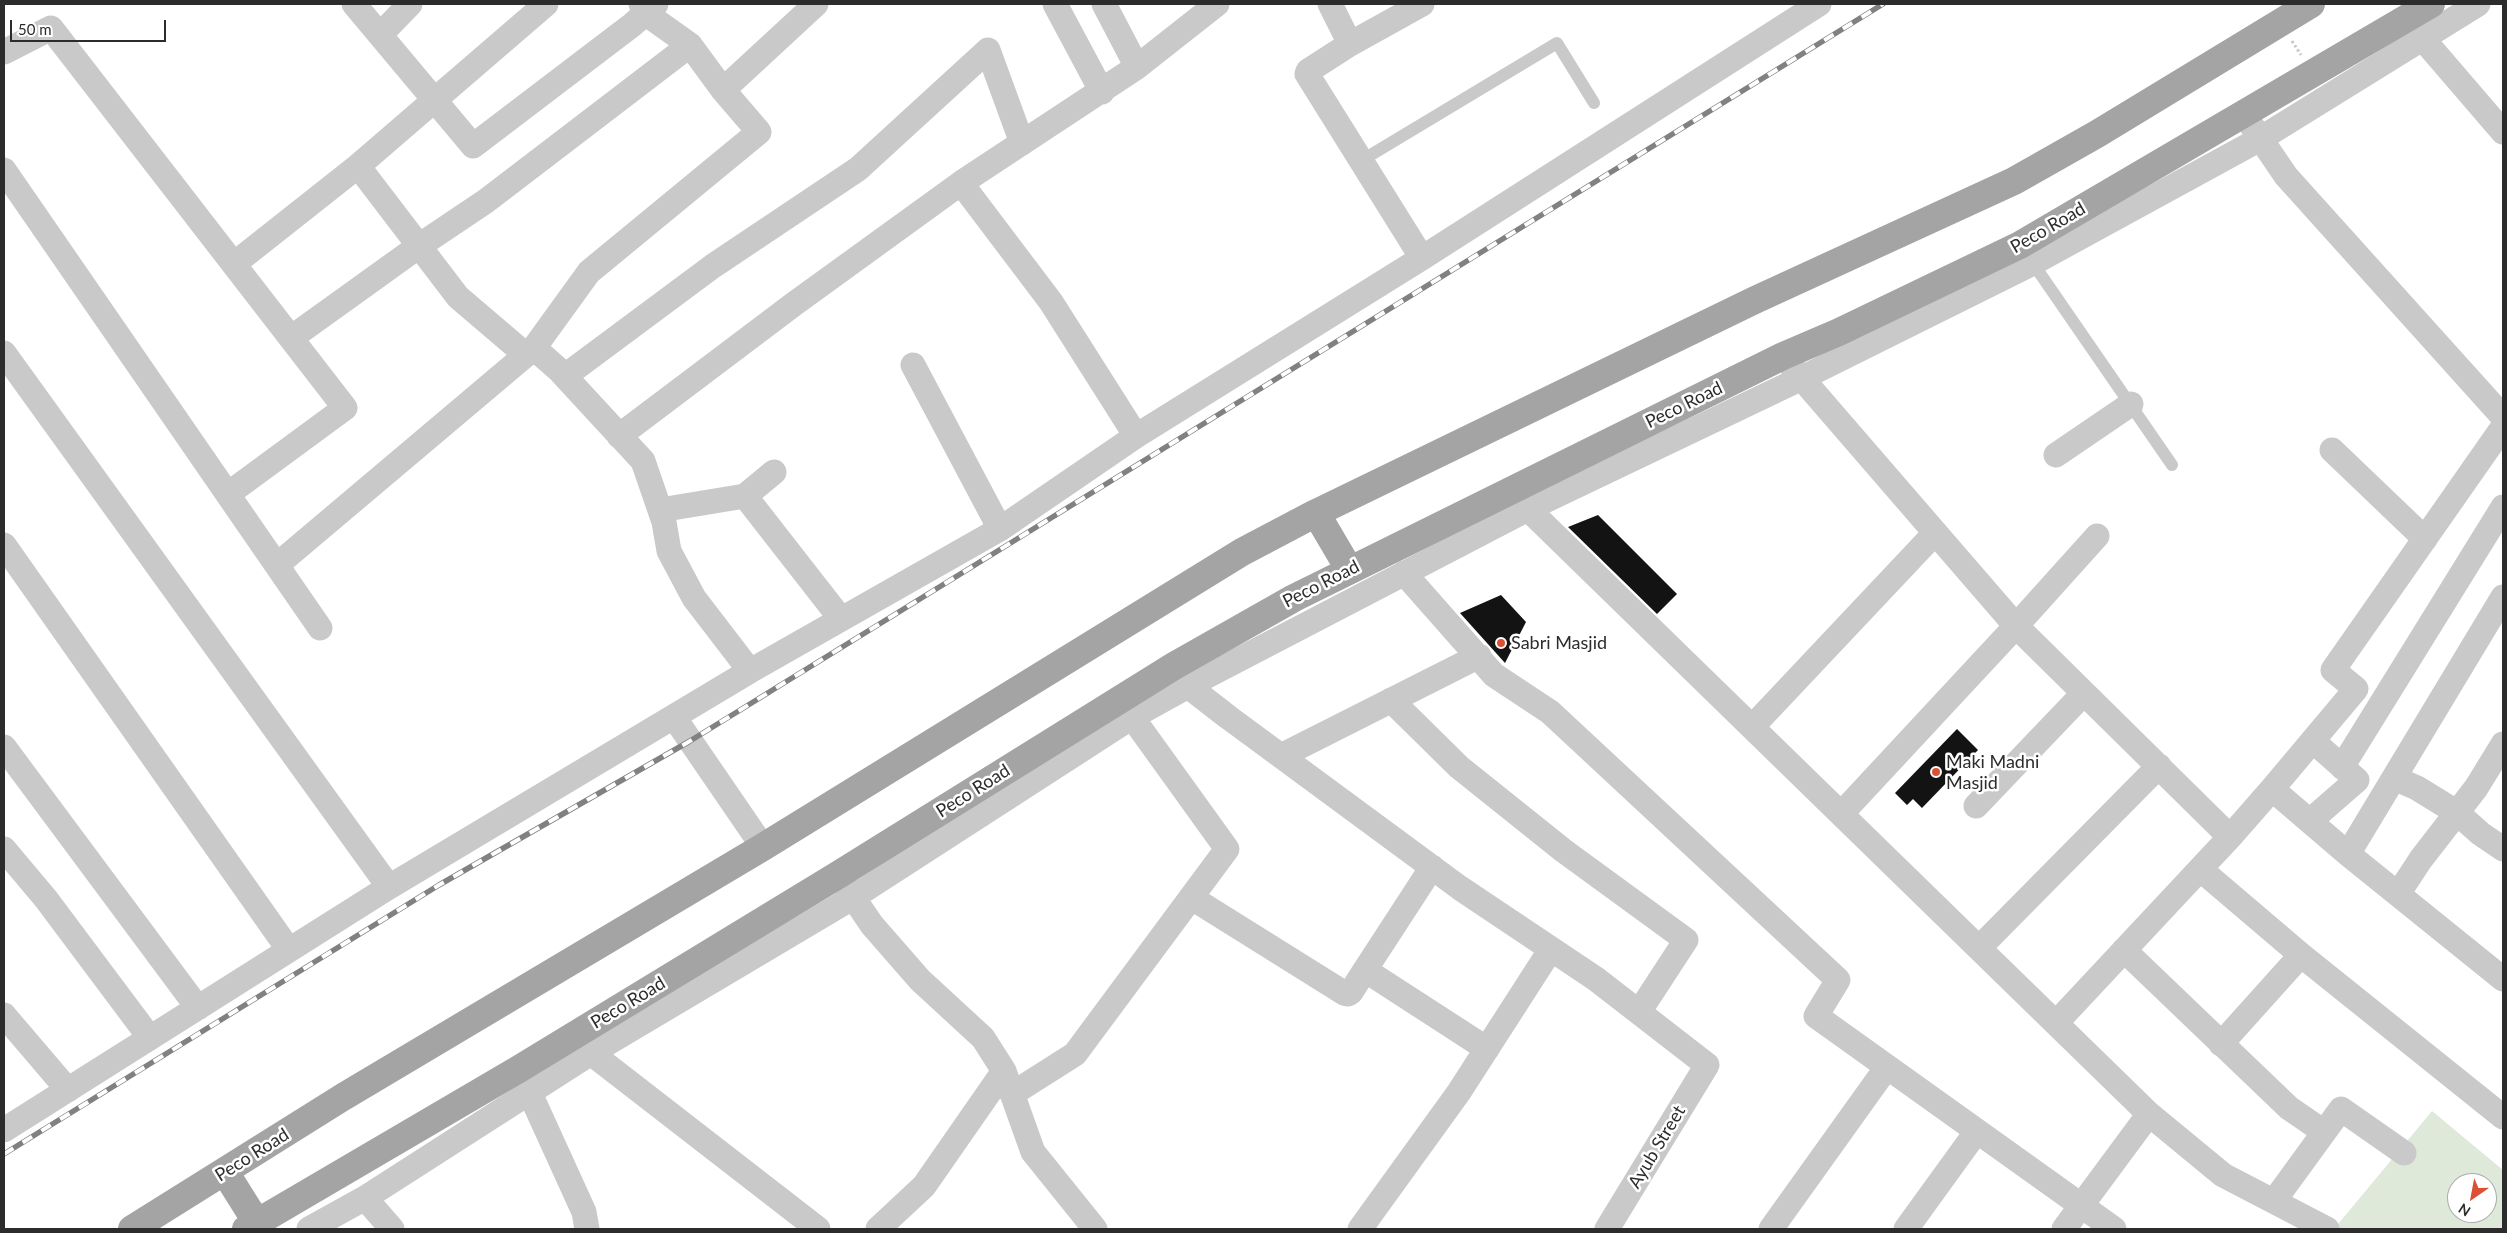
<!DOCTYPE html>
<html>
<head>
<meta charset="utf-8">
<style>
  body { margin:0 }
  #map { position:relative; width:2507px; height:1233px; overflow:hidden; background:#fff; font-family:Lato,sans-serif }
  canvas { display:block }
  .frame { position:absolute; inset:0; border:5px solid #2c2c2c; pointer-events:none }
  .north { position:absolute; left:2447px; top:1173px; width:50px; height:50px; box-sizing:border-box; background:#fff; border:1px solid #ababab; border-radius:50%; rotate:213deg; font-size:14px; font-weight:700; line-height:20px; text-align:center; color:#2c2c2c }
  .north::after { content:''; display:block; margin:auto; width:18px; height:22px; background:#dc5136; clip-path:polygon(50% 0,100% 100%,50% 72%,0 100%) }
  .scale { position:absolute; left:10px; top:20px; width:156px; height:22px; box-sizing:border-box; border:2px solid #2c2c2c; border-top:0; padding-left:6px; font-size:15px; line-height:18px; white-space:nowrap; color:#2c2c2c; -webkit-text-stroke:4px #fff; paint-order:stroke }
</style>
</head>
<body>
<div id="map">
<canvas width="2507" height="1233"></canvas>
<div class="frame"></div>
<div class="north">N</div>
<div class="scale">50 m</div>
</div>
<script>
const ctx = document.querySelector('canvas').getContext('2d');
ctx.lineJoin = 'round';
function paint(path, color) { ctx.fillStyle = color; ctx.fill(path, 'evenodd'); }
const poly = rows => new Path2D(rows.map(r => 'M' + r).join(''));
function trace(path, color, width, dash) { ctx.strokeStyle = color; ctx.lineWidth = width; ctx.lineCap = dash ? 'butt' : 'round'; ctx.setLineDash(dash || []); ctx.stroke(path); }
function drawText(font, color, halo, rows, align = 'center') {
  ctx.font = font + ' Lato,sans-serif'; ctx.lineWidth = 5; ctx.setLineDash([]); ctx.textBaseline = 'middle'; ctx.strokeStyle = halo; ctx.fillStyle = color; for (const [text, x, y, turn = 0] of rows) {
    ctx.save(); ctx.translate(x, y); ctx.rotate((+turn || 0) * Math.PI / 180); ctx.textAlign = isNaN(turn) ? turn : align; if (halo) ctx.strokeText(text, 0, 0); ctx.fillText(text, 0, 0); ctx.restore();
  }
}
paint(poly([
  [2432,1111,2503,1170,2503,1229,2334,1229],
  [2457,1183,2487,1183,2487,1213,2457,1213]
]), '#dfe9da');
paint(poly([
  [1598,515,1677,594,1657,614,1568,527],
  [1501,595,1526,622,1505,663,1460,613],
  [1957,729,1978,750,1922,808,1913,799,1907,805,1895,793]
]), '#131313');
trace(poly([
  [2292,41,2301,55]
]), '#c9c9c9', 3, [2.5, 2.5]);
trace(poly([
  [1359,162,1557,43,1594,103],
  [2030,259,2172,465]
]), '#c9c9c9', 12);
trace(poly([
  [354,4,473,146,632,25,656,4],
  [1055,4,1102,92],
  [1104,4,1137,67],
  [1330,4,1350,44],
  [2416,25,2423,39,2503,132],
  [380,35,410,4],
  [4,52,51,28,345,408,228,494],
  [723,90,816,4],
  [2252,126,2286,176,2503,417],
  [358,166,546,4],
  [4,170,320,628],
  [961,183,1051,302,1136,436],
  [1422,258,1307,74,1308,71,1350,44,1422,4],
  [234,264,358,166,458,297,526,355],
  [291,338,419,246,486,201,690,45],
  [534,348,589,272,759,132,723,90,690,45,645,13,641,4],
  [4,353,389,887],
  [913,365,1000,529],
  [1792,367,2016,626,2230,837,2272,789,2348,854,2503,979],
  [565,376,713,266,858,169,988,50,1022,143],
  [619,436,794,304,961,183,1137,67,1217,4],
  [2332,450,2425,539],
  [2056,455,2131,404],
  [745,496,774,472],
  [1519,498,1528,509,2149,1114,2223,1175,2327,1229],
  [660,510,745,496,841,619],
  [4,545,289,950],
  [277,565,534,348,559,370,643,461,664,522,669,551,694,598,750,671],
  [1404,573,1494,675,1550,712,1838,980,1816,1016,2114,1229],
  [1180,673,1188,686,1228,717,1460,888,1596,979,1707,1065,1607,1229],
  [1391,700,1459,767,1564,851,1686,940,1639,1012],
  [674,717,763,847],
  [1753,726,1935,533],
  [4,747,198,1008],
  [1281,756,1479,656],
  [2342,767,2503,507],
  [2394,778,2417,788,2456,812,2481,834,2503,849],
  [2272,789,2356,689,2333,670,2503,427],
  [1976,806,2084,693],
  [1842,813,2016,626,2097,536],
  [2310,821,2357,780,2313,741],
  [4,849,46,899,150,1038],
  [2348,854,2503,597],
  [2200,869,2301,955],
  [844,884,872,925,920,980,983,1038,1004,1071,1033,1152,1095,1229],
  [2398,894,2421,859,2476,788,2503,744],
  [1192,898,1344,993,1348,994,1351,992,1365,970,1487,1049],
  [1979,948,2159,766],
  [2124,950,2289,1108,2324,1132],
  [1365,970,1432,867],
  [4,1015,68,1090],
  [2056,1023,2230,837],
  [2221,1044,2301,955,2503,1117],
  [591,1053,852,898,1132,717,1188,686,1528,509,1802,378,2033,263,2260,139,2478,4],
  [523,1078,584,1212,587,1229],
  [1012,1094,1075,1054,1227,849,1132,717],
  [4,1130,389,887,750,671,1000,529,1136,436,1422,258,1819,4],
  [365,1198,392,1229],
  [2274,1201,2341,1109,2404,1153],
  [309,1229,365,1198,591,1053,818,1229],
  [878,1229,924,1186,1004,1071],
  [1360,1229,1459,1092,1551,949],
  [1771,1229,1887,1067],
  [1906,1229,1977,1131],
  [2064,1229,2149,1114]
]), '#c9c9c9', 25);
trace(poly([
  [1316,513,1349,569],
  [225,1172,257,1223],
  [132,1229,343,1097,763,847,1242,552,1316,513,1755,300,2014,181,2097,134,2311,4],
  [246,1229,519,1069,838,875,1174,666,1294,598,1783,356,1839,332,2020,245,2431,4]
]), '#a4a4a4', 28);
const rail = poly([
  [4,1154,439,885,690,741,1883,4]
]);
trace(rail, '#818181', 5.5);
trace(rail, '#fff', 4, [11]);
for (const [x, y, r, color] of [
  [1501,643,5,"#dc5136"],
  [1936,772,5,"#dc5136"]
]) { const dot = new Path2D(); dot.arc(x, y, r, 0, 2 * Math.PI); ctx.fillStyle = color; ctx.fill(dot); trace(dot, '#fff', 2); }
drawText('18px', '#2c2c2c', '#fff', [
  ["Peco Road",2048,228,-30],
  ["Peco Road",1684,405,-26],
  ["Peco Road",1321,584,-27],
  ["Peco Road",973,791,-32],
  ["Peco Road",628,1003,-31],
  ["Ayub Street",1657,1147,-59],
  ["Peco Road",252,1155,-32]
]);
drawText('18px', '#2c2c2c', '#fff', [
  ["Sabri Masjid",1511,643],
  ["Maki Madni",1946,762],
  ["Masjid",1946,783]
], 'left');
</script>
</body>
</html>
